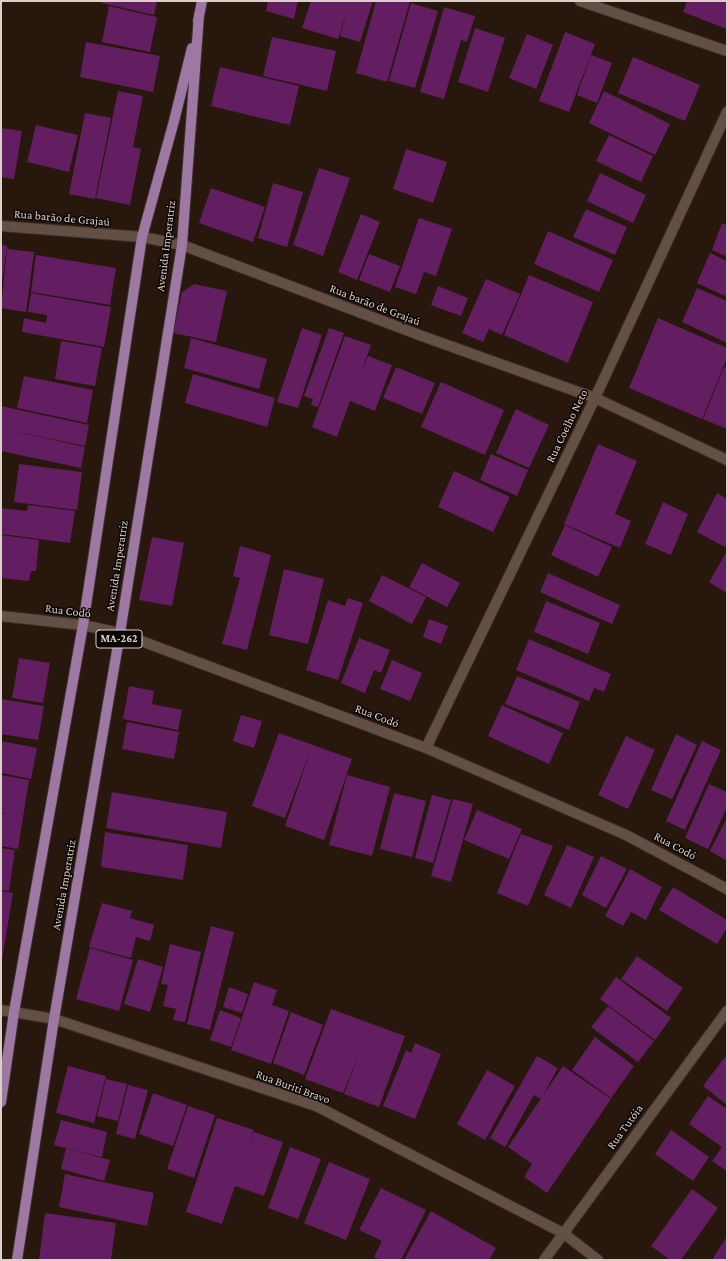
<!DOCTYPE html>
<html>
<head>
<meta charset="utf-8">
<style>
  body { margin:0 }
  #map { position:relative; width:728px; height:1261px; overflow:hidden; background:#27170d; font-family:"Crimson Pro",serif }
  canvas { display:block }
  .frame { position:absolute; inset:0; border:2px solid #dccfc9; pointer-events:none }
</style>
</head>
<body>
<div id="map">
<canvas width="728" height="1261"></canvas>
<div class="frame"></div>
</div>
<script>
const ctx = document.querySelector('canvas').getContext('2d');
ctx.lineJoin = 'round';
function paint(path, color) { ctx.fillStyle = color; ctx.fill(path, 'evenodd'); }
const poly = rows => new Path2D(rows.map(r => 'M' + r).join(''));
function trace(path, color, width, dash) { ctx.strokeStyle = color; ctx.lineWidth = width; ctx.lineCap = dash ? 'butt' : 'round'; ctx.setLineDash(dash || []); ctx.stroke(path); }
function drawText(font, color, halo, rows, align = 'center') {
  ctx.font = font + ' "Crimson Pro",serif'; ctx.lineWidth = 3; ctx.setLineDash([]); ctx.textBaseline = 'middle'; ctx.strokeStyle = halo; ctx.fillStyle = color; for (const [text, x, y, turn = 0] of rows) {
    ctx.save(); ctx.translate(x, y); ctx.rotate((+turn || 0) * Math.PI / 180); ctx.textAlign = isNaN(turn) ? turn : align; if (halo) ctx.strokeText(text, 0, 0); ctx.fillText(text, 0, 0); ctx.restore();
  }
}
paint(poly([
  [102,1,157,1,154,15,102,3],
  [268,1,298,1,294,19,266,11],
  [311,1,373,1,360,42,340,36,347,11,338,39,302,28],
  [376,1,410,1,387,82,356,73],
  [687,1,727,1,727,29,683,12],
  [411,3,438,11,415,88,389,81],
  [109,6,157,17,150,52,102,42],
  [444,7,475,16,467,42,461,40,444,99,420,92],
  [475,28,505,38,488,92,458,82],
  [565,32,595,44,569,112,539,101],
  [527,34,553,45,536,89,509,78],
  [272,37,336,51,327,91,263,76],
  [86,42,160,56,153,92,80,77],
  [591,55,612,63,597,103,577,95],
  [633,57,700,85,685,121,618,93],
  [220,67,299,86,290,125,211,106],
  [118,91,143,96,133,147,141,149,130,205,96,198],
  [604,91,670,124,655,155,589,123],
  [85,113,111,118,95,199,69,194],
  [36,125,78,135,69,172,27,162],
  [1,128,22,131,14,179,1,177],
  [609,135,653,156,641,182,596,161],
  [406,149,447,162,433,203,393,189],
  [319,168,350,178,323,256,293,245],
  [600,173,646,195,633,223,587,201],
  [273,183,303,192,287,247,258,238],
  [211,188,265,207,253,242,199,223],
  [586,209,627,227,615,255,573,237],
  [361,214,380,222,357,280,338,272],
  [419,218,452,229,436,276,424,272,416,294,395,287],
  [722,223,727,225,727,257,712,250],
  [548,231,613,260,599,292,534,264],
  [1,245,7,246,2,283,1,282],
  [7,249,34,252,26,312,1,308],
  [710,253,727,261,727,297,697,283],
  [369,254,400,266,390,292,359,280],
  [36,255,116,268,110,305,31,292],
  [529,275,593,302,568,363,504,335],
  [486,279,520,294,502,335,489,329,483,342,462,333],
  [194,284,227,291,216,342,173,333,182,292],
  [438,286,468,298,461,316,431,305],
  [697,288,727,301,727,343,682,322],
  [31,293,111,307,104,347,22,332,24,318,46,323,47,315,28,312],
  [658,318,727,348,727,358,702,419,629,388],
  [302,328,322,335,298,408,277,402],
  [329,328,344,333,318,407,311,405,313,399,304,396],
  [345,336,371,345,360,375,368,356,392,365,375,411,350,401,337,437,312,427],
  [191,338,267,359,259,389,184,368],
  [61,341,102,348,95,386,55,379],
  [396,367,435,383,422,414,383,398],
  [724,367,727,368,727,429,703,419],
  [193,374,275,398,267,427,185,403],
  [24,376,93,390,87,423,17,408],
  [441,382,504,410,485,455,421,427],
  [1,406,89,425,85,446,1,428],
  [516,409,549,425,529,468,496,453],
  [1,428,85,447,81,468,1,451],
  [598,444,637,461,615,514,631,521,620,548,564,524],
  [491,454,528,470,517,496,480,480],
  [19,464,82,472,77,510,14,502],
  [454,471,510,497,493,532,438,507],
  [717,493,727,499,727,544,725,547,697,532],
  [663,502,688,514,671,555,645,544],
  [28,505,75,511,70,543,1,534,1,508,27,511],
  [565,525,612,547,598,577,551,555],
  [1,535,39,540,36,571,31,571,29,581,1,578],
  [152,537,184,543,172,606,139,600],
  [240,546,271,555,247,650,222,644,240,578,233,576],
  [727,551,727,593,709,582],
  [422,563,460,583,447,607,409,587],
  [284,569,324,579,308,644,269,635],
  [548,573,620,605,612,624,540,592],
  [382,575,426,597,412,624,369,601],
  [348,598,363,603,338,680,306,670,328,600,345,606],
  [546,601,600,623,588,654,534,632],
  [429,619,448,626,441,644,423,637],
  [359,638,390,650,381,673,374,670,365,693,341,683],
  [529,639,611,674,604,692,594,688,589,701,516,670],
  [19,658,50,663,43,703,12,698],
  [392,660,422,673,410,701,380,689],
  [517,676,580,702,569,730,505,704],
  [129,686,154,691,152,704,182,710,178,730,123,719],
  [1,699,44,706,38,740,1,734],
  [502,705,563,733,549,764,488,736],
  [241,715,262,721,254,748,233,741],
  [127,722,179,732,174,759,122,749],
  [279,733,352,759,324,840,285,826,310,752,285,818,252,806],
  [676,734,697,745,672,799,651,790],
  [626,736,655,750,628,809,598,795],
  [1,741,37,748,31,779,1,773],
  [702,741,721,750,685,830,666,821],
  [1,775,29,780,18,849,1,846,1,814,6,814,1,813],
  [347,775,390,787,372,856,329,845],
  [709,784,727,792,727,807,708,849,685,838],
  [112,792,227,812,221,848,106,828],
  [394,793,426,801,412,857,380,849],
  [432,795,451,800,433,863,415,858],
  [453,799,473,804,451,882,431,876],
  [477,810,522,829,509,859,464,840],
  [727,818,727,861,710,851],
  [105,832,188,845,183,880,101,867],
  [521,834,553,846,528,906,497,893],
  [567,845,594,857,571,908,544,895],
  [1,848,15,850,9,891,1,890],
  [601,856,627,869,606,908,582,895],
  [630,869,662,887,646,920,631,912,623,926,605,916],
  [673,887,727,920,727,928,717,944,659,910],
  [1,891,13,893,2,960,1,960],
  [102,903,132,911,130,918,154,925,150,941,136,937,131,958,89,947],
  [211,926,234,932,210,1030,187,1024],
  [170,944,201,952,185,1022,173,1020,176,1009,163,1006,168,985,161,984],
  [90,948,133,960,119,1011,76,999],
  [637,956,683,988,667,1011,621,979],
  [138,959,163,967,150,1012,124,1004],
  [616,977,671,1018,655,1040,600,999],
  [254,982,277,990,272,1005,289,1011,271,1064,231,1050],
  [229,987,248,994,242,1013,223,1007],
  [608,1006,654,1041,638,1062,591,1027],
  [331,1009,405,1036,379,1107,344,1094,358,1057,343,1093,305,1079],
  [220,1010,241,1018,231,1047,210,1040],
  [291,1012,323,1025,304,1075,273,1063],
  [595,1037,634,1066,611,1098,572,1070],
  [415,1043,441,1054,415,1119,383,1106,406,1050,411,1053],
  [537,1056,558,1068,541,1099,534,1095,505,1147,490,1138],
  [725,1057,727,1058,727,1105,703,1086],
  [68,1066,106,1076,94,1123,56,1113],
  [563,1066,611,1099,547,1193,524,1177,532,1164,508,1147],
  [487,1070,515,1086,485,1140,457,1124],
  [106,1079,127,1084,118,1121,97,1116],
  [128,1085,148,1090,135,1139,116,1134],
  [153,1093,187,1105,173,1146,139,1134],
  [708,1096,727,1109,727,1171,712,1161,722,1147,689,1124],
  [188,1106,215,1115,194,1178,167,1169],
  [217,1118,254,1130,248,1148,254,1132,283,1142,264,1196,235,1186,222,1224,186,1212],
  [61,1120,107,1132,102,1157,54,1145],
  [671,1130,709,1157,693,1181,655,1154],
  [290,1147,321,1159,298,1219,268,1208],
  [66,1148,110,1160,104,1181,61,1169],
  [329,1162,370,1179,346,1240,304,1223],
  [65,1174,154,1193,147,1226,59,1207],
  [381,1188,426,1210,401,1260,380,1260,374,1257,382,1241,359,1230],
  [692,1189,718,1208,681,1260,670,1260,651,1246],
  [431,1211,496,1248,489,1260,404,1260],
  [45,1213,116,1223,111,1260,39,1260],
  [727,1236,727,1260,712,1260]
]), '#621e61');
const street = poly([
  [580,1,727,51],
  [1,226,142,237,182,245,422,336,595,398,727,460],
  [1,616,83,625,120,633,426,748,626,835,727,889],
  [426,748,595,398,727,112],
  [1,1010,54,1019,316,1106,563,1233,598,1260],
  [544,1260,727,1011]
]);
const primary = poly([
  [198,21,202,1],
  [1,1102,14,1012,83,625,142,237,174,121,192,48],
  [17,1260,54,1019,120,633,182,245,199,15]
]);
trace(street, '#3c302c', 12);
trace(primary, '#3c302c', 12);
trace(street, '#634f44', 10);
trace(primary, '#9d78a2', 10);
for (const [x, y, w] of [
  [119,639,46]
]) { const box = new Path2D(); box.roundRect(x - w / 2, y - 9, w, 18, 3); ctx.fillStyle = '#0b0503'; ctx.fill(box); trace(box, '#dccfc9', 1); }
drawText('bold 11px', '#dccfc9', null, [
  ["MA-262",119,639]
]);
drawText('12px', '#dccfc9', '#0b0503', [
  ["Rua barão de Grajaú",62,218,5],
  ["Avenida Imperatriz",166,246,-83],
  ["Rua barão de Grajaú",375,305,21],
  ["Rua Coelho Neto",567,426,-64],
  ["Avenida Imperatriz",117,566,-81],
  ["Rua Codó",68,611,7],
  ["Rua Codó",377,716,21],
  ["Rua Codó",675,846,28],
  ["Avenida Imperatriz",64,885,-80],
  ["Rua Buriti Bravo",293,1087,20],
  ["Rua Tutóia",625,1127,-54]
]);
</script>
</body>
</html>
